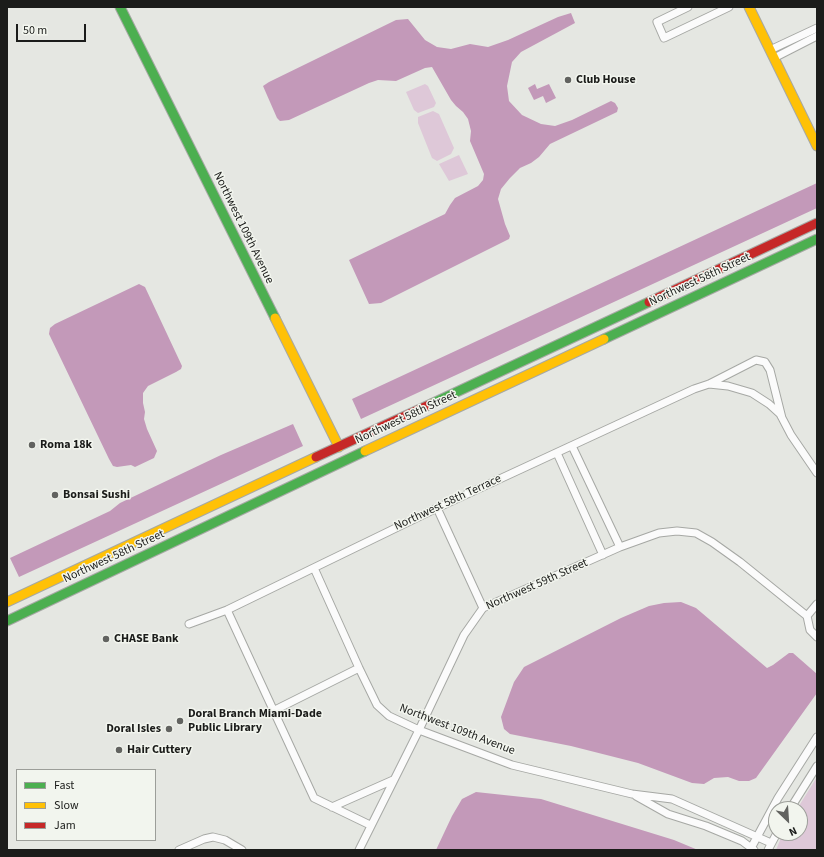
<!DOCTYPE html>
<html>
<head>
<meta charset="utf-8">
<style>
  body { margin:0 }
  #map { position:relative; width:824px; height:857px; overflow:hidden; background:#e5e7e2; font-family:"Source Sans 3",sans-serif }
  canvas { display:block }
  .frame { position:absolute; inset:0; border:8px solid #1b1c1a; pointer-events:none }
  .legend { position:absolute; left:16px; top:769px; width:140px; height:72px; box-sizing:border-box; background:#f2f5ee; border:1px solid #9c9e99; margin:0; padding:5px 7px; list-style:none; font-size:12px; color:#1b1c1a }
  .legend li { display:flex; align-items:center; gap:8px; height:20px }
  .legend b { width:20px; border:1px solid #9c9e99 }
  .north { position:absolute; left:768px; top:801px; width:40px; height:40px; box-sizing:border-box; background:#f2f5ee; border:1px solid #9c9e99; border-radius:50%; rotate:155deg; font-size:11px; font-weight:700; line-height:16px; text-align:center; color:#1b1c1a }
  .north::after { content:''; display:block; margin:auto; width:14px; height:18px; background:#626360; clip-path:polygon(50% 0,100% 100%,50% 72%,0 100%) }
  .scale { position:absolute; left:16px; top:24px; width:70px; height:18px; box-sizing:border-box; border:2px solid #1b1c1a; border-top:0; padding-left:5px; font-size:12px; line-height:14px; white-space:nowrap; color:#1b1c1a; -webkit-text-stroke:3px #f2f5ee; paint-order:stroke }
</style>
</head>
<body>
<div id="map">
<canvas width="824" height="857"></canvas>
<div class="frame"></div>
<ul class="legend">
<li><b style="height:5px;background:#4caf50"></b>Fast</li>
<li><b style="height:5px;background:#ffc107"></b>Slow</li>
<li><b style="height:5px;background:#c62828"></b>Jam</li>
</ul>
<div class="north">N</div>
<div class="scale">50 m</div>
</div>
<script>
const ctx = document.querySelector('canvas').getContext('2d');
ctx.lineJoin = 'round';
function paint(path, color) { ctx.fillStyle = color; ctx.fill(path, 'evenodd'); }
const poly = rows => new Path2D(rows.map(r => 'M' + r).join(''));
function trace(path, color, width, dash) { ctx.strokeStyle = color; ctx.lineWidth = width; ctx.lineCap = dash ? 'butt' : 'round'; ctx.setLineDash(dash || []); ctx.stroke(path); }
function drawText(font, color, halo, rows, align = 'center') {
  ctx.font = font + ' "Source Sans 3",sans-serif'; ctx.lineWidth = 3; ctx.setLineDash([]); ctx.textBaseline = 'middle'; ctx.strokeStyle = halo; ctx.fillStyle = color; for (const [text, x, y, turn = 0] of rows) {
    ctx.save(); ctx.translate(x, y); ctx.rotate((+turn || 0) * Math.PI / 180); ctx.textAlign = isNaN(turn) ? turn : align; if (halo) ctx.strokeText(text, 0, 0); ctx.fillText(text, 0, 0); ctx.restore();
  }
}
paint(poly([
  [425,84,428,86,436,103,434,107,418,113,414,110,406,92],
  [433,111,439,114,454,148,451,154,437,161,432,158,418,123,418,117],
  [459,155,468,174,449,181,439,164],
  [817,777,817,850,776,850,783,833,800,833,800,809,797,809]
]), '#dec8d8');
paint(poly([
  [571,13,575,23,521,52,512,62,507,86,509,101,522,115,541,124,555,126,572,120,611,101,615,103,618,108,617,112,550,144,539,157,531,163,520,168,510,178,501,189,498,199,505,224,510,236,509,239,381,303,369,304,349,260,445,214,450,205,455,198,478,186,483,180,484,174,470,141,471,131,468,119,463,112,456,106,451,100,432,67,425,68,396,81,378,80,369,83,289,120,280,121,277,118,263,86,269,82,396,20,408,19,425,40,437,47,451,49,470,44,488,47,508,40,558,17],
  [535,84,537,89,549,84,556,98,546,103,543,96,534,100,528,88],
  [817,183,817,208,361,419,352,399],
  [139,284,145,287,182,366,181,369,176,372,148,386,143,393,143,403,145,412,144,419,147,429,157,451,154,458,135,467,131,465,117,467,113,466,109,459,49,334,50,328,55,324],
  [293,424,303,446,19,577,10,558,110,511,120,503,221,455],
  [681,602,696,608,767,668,773,665,789,653,793,653,817,674,817,693,756,778,749,781,739,781,728,777,714,778,704,784,692,783,638,763,571,746,510,734,504,729,501,717,514,682,524,667,621,618,649,606,664,603],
  [476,792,541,799,674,840,698,850,436,850,452,816,462,799]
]), '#c399b9');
const street = poly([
  [688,7,657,22,664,38,729,7],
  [770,50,817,28],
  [774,58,817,36],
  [709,384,728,386,752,393,769,404,780,414,791,435,817,473],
  [572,446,620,547],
  [557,453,603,555],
  [437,508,483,608],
  [314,568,359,668,377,705,389,716,419,730,512,765,632,794,672,799,771,843],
  [227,610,314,798,370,825],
  [807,616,817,604],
  [189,624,227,610,437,508,694,389,709,384,756,360,765,362,770,370,782,418],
  [273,711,359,668],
  [636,796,668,814,706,826,742,841,754,850],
  [332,807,393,780],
  [790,809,817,766],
  [179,850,204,839,213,837,225,840,242,850],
  [359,850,419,730,464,635,483,608,620,547,659,533,677,531,696,533,712,542,740,562,807,616,810,630,817,637],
  [750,850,778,798,817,737],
  [768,850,777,833]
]);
const fast = poly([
  [120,7,275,318],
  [604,339,817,239],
  [431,404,649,302],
  [7,621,365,451]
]);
const slow = poly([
  [749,7,817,146],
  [275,318,339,447],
  [365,451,604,339],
  [7,602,316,457]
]);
const jam = poly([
  [649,302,817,223],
  [316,457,431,404]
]);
trace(street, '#a6a8a4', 9);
trace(fast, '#a6a8a4', 11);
trace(slow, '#a6a8a4', 11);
trace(jam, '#a6a8a4', 11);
trace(street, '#fbfbfb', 7);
trace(fast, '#4caf50', 9);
trace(slow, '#ffc107', 9);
trace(jam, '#c62828', 9);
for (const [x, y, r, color] of [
  [568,80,4,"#626360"],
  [32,445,4,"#626360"],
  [55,495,4,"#626360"],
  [106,639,4,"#626360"],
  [180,721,4,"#626360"],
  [169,729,4,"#626360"],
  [119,750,4,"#626360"]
]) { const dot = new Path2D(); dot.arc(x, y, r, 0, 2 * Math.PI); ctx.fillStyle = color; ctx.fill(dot); trace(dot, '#f2f5ee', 1.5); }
drawText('bold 12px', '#1b1c1a', '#f2f5ee', [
  ["Club House",576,80],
  ["Roma 18k",40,445],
  ["Bonsai Sushi",63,495],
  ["CHASE Bank",114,639],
  ["Doral Branch Miami-Dade",188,714],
  ["Public Library",188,728],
  ["Doral Isles",161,729,"right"],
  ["Hair Cuttery",127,750]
], 'left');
drawText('12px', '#1b1c1a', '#f2f5ee', [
  ["Northwest 109th Avenue",243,228,64],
  ["Northwest 58th Street",700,280,-25],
  ["Northwest 58th Street",406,418,-25],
  ["Northwest 58th Terrace",448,503,-25],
  ["Northwest 58th Street",114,557,-25],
  ["Northwest 59th Street",537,585,-24],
  ["Northwest 109th Avenue",457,730,21]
]);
</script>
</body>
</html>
